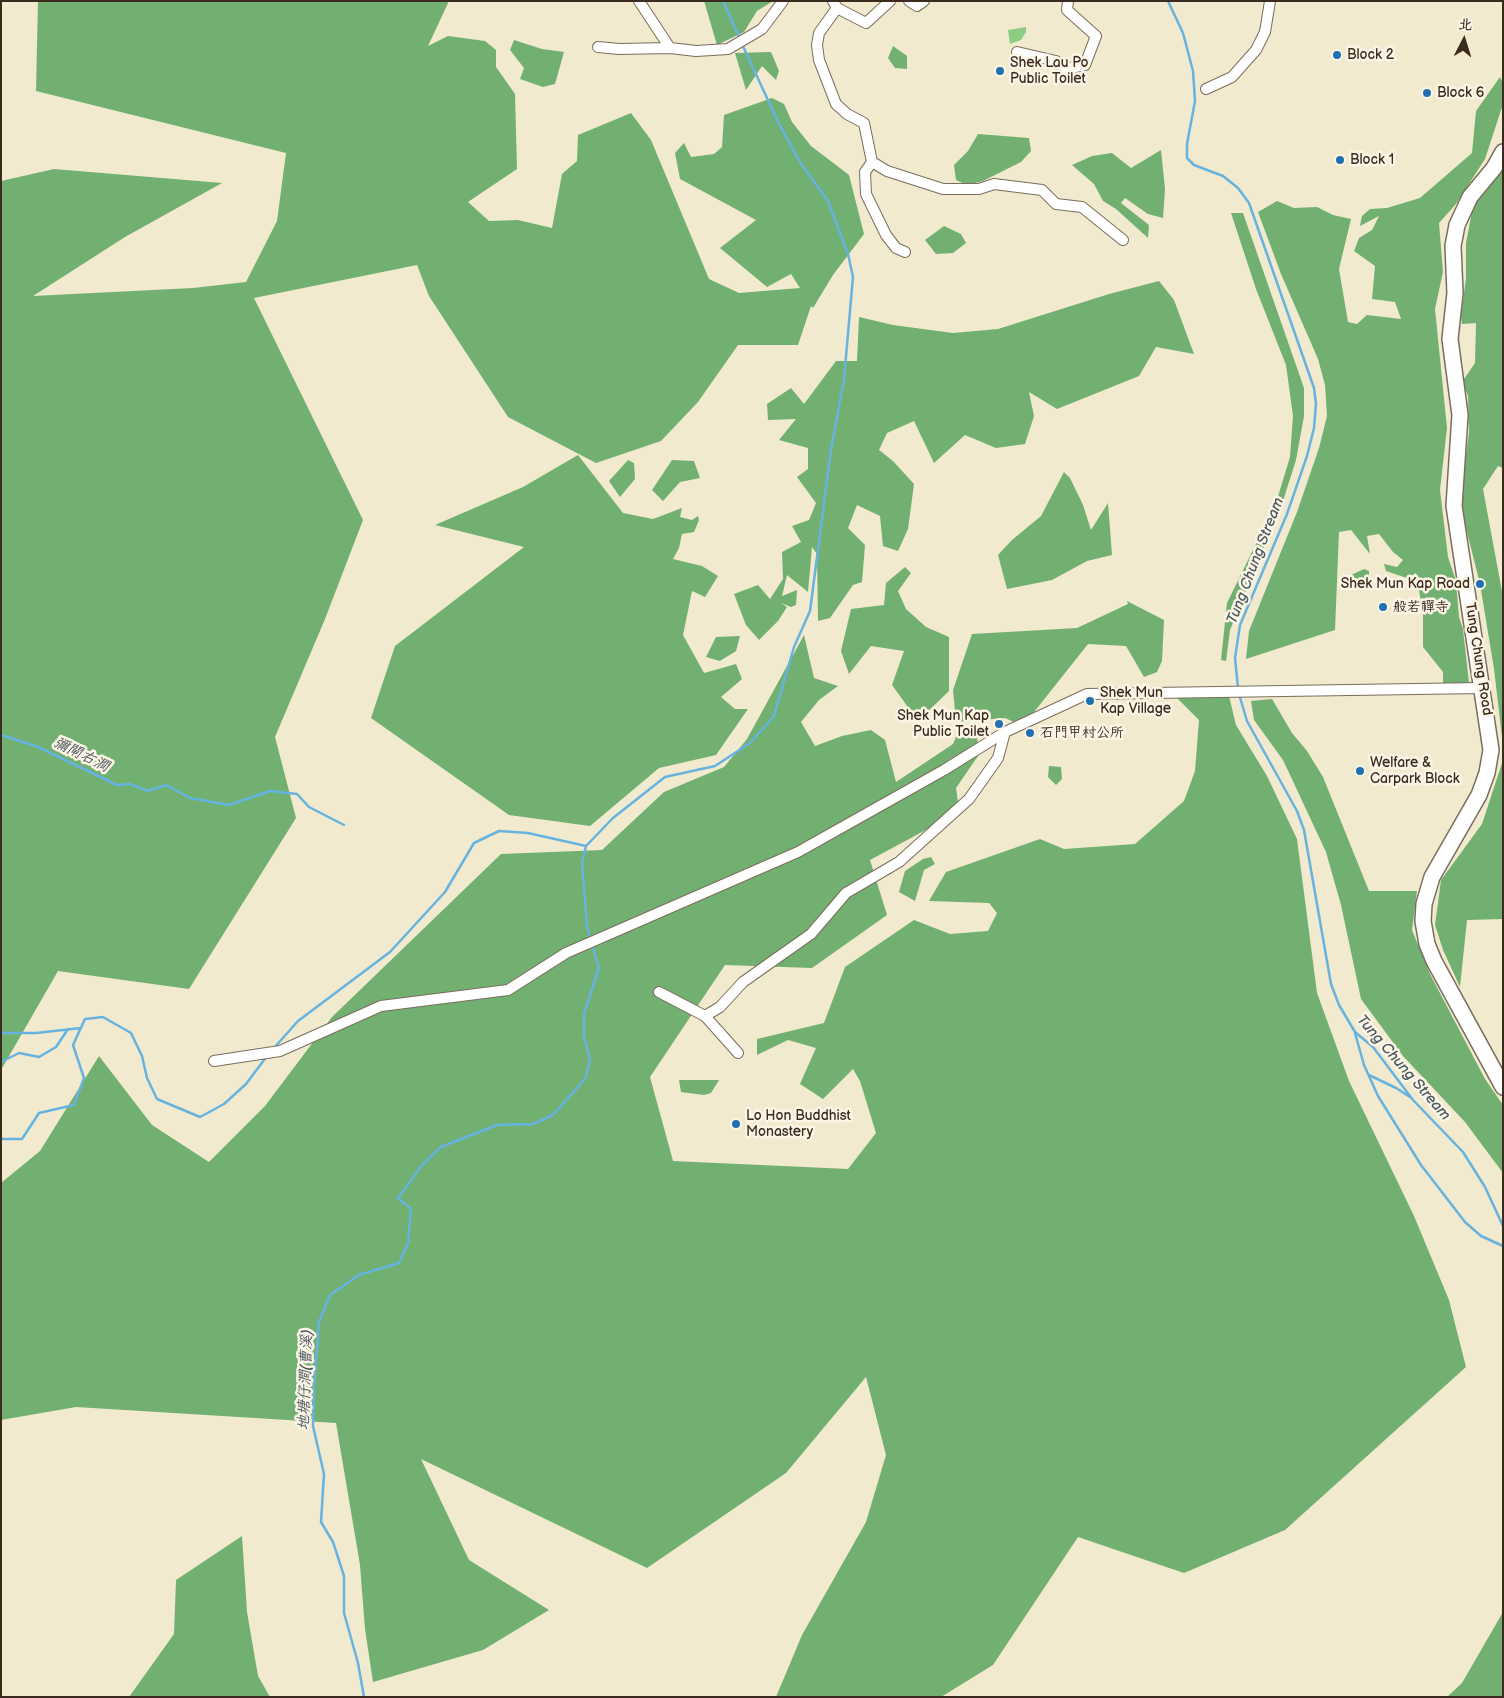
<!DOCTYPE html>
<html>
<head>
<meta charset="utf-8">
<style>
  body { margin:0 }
  #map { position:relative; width:1504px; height:1698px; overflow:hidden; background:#f1eacf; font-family:"Balsamiq Sans","LXGW WenKai TC",sans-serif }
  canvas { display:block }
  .frame { position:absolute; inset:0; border:2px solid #3b2a1e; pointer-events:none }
  .north { position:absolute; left:1439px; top:15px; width:50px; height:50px; -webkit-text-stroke:4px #fcf5e5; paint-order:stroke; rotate:5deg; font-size:14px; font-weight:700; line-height:20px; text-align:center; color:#3b2a1e }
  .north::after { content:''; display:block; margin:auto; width:18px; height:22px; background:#3b2a1e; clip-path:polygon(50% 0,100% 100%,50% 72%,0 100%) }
</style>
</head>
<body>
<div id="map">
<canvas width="1504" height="1698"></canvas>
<div class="frame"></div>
<div class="north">北</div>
</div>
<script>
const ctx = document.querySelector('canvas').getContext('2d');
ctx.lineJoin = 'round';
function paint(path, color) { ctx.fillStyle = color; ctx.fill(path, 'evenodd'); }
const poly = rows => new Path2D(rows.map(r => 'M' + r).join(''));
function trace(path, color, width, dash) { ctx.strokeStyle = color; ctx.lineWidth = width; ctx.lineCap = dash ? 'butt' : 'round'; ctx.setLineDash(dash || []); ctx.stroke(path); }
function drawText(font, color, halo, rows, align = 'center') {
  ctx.font = font + ' "Balsamiq Sans","LXGW WenKai TC",sans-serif'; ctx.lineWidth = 5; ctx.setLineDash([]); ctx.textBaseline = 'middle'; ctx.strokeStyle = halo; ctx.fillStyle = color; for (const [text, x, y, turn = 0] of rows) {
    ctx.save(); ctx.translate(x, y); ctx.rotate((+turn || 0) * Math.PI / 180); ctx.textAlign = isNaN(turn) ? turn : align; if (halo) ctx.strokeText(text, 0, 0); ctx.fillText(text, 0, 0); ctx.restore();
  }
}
paint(poly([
  [1026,27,1026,32,1021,40,1010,44,1008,30]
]), '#8ccc83');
paint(poly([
  [38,1,449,1,428,46,448,36,485,41,496,50,496,67,515,94,517,169,468,202,489,221,518,220,552,228,562,174,577,161,578,135,631,113,651,140,709,279,739,293,800,288,791,274,767,287,720,248,756,220,680,179,675,153,684,143,691,157,714,154,722,147,724,115,772,98,784,104,792,122,811,146,849,175,864,234,833,275,813,308,811,306,798,345,738,345,698,402,661,441,596,463,508,417,429,296,417,265,254,298,363,520,325,619,275,737,296,818,189,989,58,971,1,1070,1,181,54,169,222,183,125,237,33,296,193,288,246,282,277,221,286,153,36,91],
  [704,1,773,1,757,11,744,32,717,45],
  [514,40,542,49,564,52,555,84,543,87,520,79,524,68,510,50],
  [893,46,907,56,907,69,895,68,888,58],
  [771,52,779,71,776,80,762,66,746,90,735,53],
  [1500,77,1503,83,1503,104,1485,159,1456,204,1439,223,1443,272,1435,309,1447,428,1440,490,1448,557,1456,581,1459,617,1463,629,1469,683,1443,684,1443,672,1423,647,1423,614,1416,573,1407,578,1386,571,1384,564,1397,567,1403,560,1393,552,1379,534,1367,536,1370,554,1351,530,1339,532,1335,630,1246,659,1249,631,1297,512,1319,448,1327,416,1325,385,1318,359,1281,274,1258,212,1277,201,1294,208,1317,207,1333,215,1351,219,1339,269,1348,322,1357,324,1367,315,1401,319,1395,302,1372,299,1375,266,1354,251,1359,238,1372,230,1379,216,1360,226,1362,216,1370,209,1387,208,1420,198,1472,153,1476,111],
  [978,134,1029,138,1031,151,1021,162,983,181,967,185,956,180,954,165,968,151],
  [1161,150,1165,189,1163,218,1148,214,1125,198,1121,203,1149,225,1148,238,1116,209,1103,201,1094,184,1072,165,1092,156,1112,153,1131,168],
  [1503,157,1503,468,1498,466,1483,489,1503,597,1502,737,1494,669,1480,584,1460,504,1469,432,1468,396,1462,382,1475,363,1476,323,1462,324,1461,316,1466,278,1466,243,1473,206],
  [1231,213,1243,213,1304,388,1304,416,1296,460,1282,504,1230,630,1226,661,1221,660,1227,603,1276,503,1290,457,1293,416,1286,365,1256,289],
  [944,226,961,234,966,243,953,253,936,254,925,240],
  [1159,281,1174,300,1194,354,1156,347,1139,376,1057,409,1029,392,1034,416,1025,444,996,448,965,435,934,463,914,421,887,433,879,450,893,461,914,484,908,529,898,551,883,546,880,516,857,505,848,528,865,545,862,582,853,585,830,618,818,621,817,554,812,547,808,592,787,575,782,596,797,590,796,605,791,607,781,603,787,607,778,621,759,640,746,625,734,594,758,585,770,599,783,579,782,552,801,542,792,526,809,520,816,503,797,477,808,469,808,448,779,440,796,419,768,420,767,404,791,388,804,404,836,361,857,361,859,317,893,325,953,333,998,329,1109,294],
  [578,455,623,513,653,519,682,508,680,517,692,520,698,516,699,520,694,532,682,534,679,548,673,559,702,566,718,576,705,597,692,591,683,635,704,673,736,664,742,679,721,697,735,709,748,709,716,755,659,768,590,826,509,815,371,718,395,646,524,547,435,525,523,487],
  [628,460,634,463,635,479,620,497,609,481],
  [672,460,694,461,700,478,680,482,663,501,652,490],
  [1064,472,1070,478,1083,505,1091,530,1108,503,1112,555,1087,561,1052,580,1007,589,998,555,1012,540,1041,516],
  [905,567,911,573,898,591,906,609,926,627,949,637,949,691,918,721,892,685,904,651,871,646,849,674,841,651,851,609,884,605,886,583],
  [1364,569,1369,571,1369,581,1360,586,1351,575],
  [1127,601,1164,620,1162,661,1157,672,1144,677,1126,646,1088,644,1023,726,1005,718,956,722,953,690,972,634,1077,628,1128,604],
  [804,635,814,678,838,686,819,700,801,722,815,746,842,736,871,730,885,740,896,782,953,744,960,728,977,730,978,756,956,788,958,802,935,825,870,860,887,915,812,968,725,965,650,1077,673,1161,848,1169,876,1133,860,1081,853,1069,823,1099,800,1084,816,1048,788,1040,757,1055,757,1039,824,1023,845,967,914,920,950,934,988,931,997,913,989,903,929,901,946,872,1040,839,1064,849,1135,844,1184,801,1195,771,1199,720,1176,697,1229,696,1236,725,1267,776,1297,839,1317,993,1349,1081,1414,1216,1449,1300,1466,1367,1285,1530,1184,1573,1078,1537,993,1665,941,1697,776,1697,802,1635,866,1522,886,1455,866,1377,786,1473,647,1568,421,1459,469,1560,549,1610,483,1650,373,1682,365,1629,360,1565,336,1423,76,1407,1,1420,1,1183,40,1151,99,1056,152,1125,209,1162,265,1106,332,1017,501,854,602,850,664,792,724,767,747,739],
  [740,636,736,651,720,661,706,657,716,637],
  [1272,699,1292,733,1307,751,1323,777,1369,891,1417,891,1412,930,1430,974,1485,1079,1503,1105,1503,1173,1465,1122,1403,1056,1361,999,1341,905,1326,852,1283,760,1254,720,1251,701],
  [1503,760,1503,919,1467,920,1460,987,1443,950,1435,925,1441,880,1482,824],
  [1049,766,1061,767,1062,779,1056,785,1048,777],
  [931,857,935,864,924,870,915,901,899,892,905,871,923,859],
  [679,1080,719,1080,711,1093,704,1095,681,1092],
  [242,1536,247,1612,258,1676,270,1697,129,1697,174,1634,176,1580],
  [1503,1612,1503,1697,1447,1697,1462,1683]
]), '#71b071');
trace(poly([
  [723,1,740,39],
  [1168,1,1183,33,1193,71,1195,101,1187,144,1187,158,1194,165,1223,176,1238,188,1249,203,1314,388,1316,404,1314,428,1307,456,1287,514,1240,625,1235,658,1238,688],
  [1239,694,1247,721,1297,811,1304,830,1331,984,1339,1005,1355,1032,1373,1047,1413,1100,1463,1152,1485,1187,1503,1226],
  [1,735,36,746,117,785,130,784,148,791,166,785,190,798,229,805,270,791,297,794,309,807,344,825],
  [590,939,587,926,582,863,586,846,613,818,665,777,715,766,750,743,774,716,794,647,810,611,831,450,844,379,853,277,848,254,828,201,800,162,779,124,742,44],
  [1,1033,36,1033,81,1028],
  [1355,1033,1364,1065,1378,1096,1421,1165,1465,1222,1481,1236,1503,1246],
  [274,1048,298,1021,390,952,445,892,474,843,499,831,528,833,586,846],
  [1,1062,19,1053,39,1057,56,1047,68,1029],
  [1369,1075,1396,1088,1410,1097],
  [1,1139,22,1139,39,1113,74,1105,84,1078,73,1045,85,1019,103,1017,131,1033,142,1056,147,1078,157,1099,200,1117,224,1104,246,1084,267,1056],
  [364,1697,358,1663,344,1613,344,1576,333,1542,321,1522,324,1474,313,1426,314,1386,319,1322,330,1295,359,1275,399,1263,408,1243,411,1209,398,1198,422,1165,441,1147,497,1125,533,1124,553,1115,585,1079,590,1059,584,1037,584,1014,599,968,592,945]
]), '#67b3e0', 2.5);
const street = poly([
  [639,1,670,48],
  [833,1,837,8,866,23,890,1],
  [909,1,917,6,924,1],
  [837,8,819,33,817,45,819,60,836,104,847,114,864,123,872,162,865,172,866,194,886,235,896,248,905,252],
  [598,47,619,49,670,48,696,51,728,49,762,29,783,1],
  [1017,52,1056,61,1065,69,1085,65,1096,36,1067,10,1068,1],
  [1206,89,1232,77,1256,50,1265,32,1270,1],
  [872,162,887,171,943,189,979,189,994,184,1042,190,1056,204,1082,207,1123,240],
  [659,992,705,1016],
  [738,1053,705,1016,720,1007,743,982,811,934,846,893,899,862,969,799,998,758,1005,732],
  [214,1061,280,1051,381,1006,508,990,566,953,798,852,944,770,1005,732,1087,694,1482,688]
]);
const secondary = poly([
  [1503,152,1494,168,1470,197,1457,225,1453,246,1455,293,1450,339,1460,415,1454,506,1491,750,1487,773,1479,795,1432,877,1424,904,1423,921,1427,944,1434,961,1503,1087]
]);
trace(street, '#7b6d5c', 12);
trace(secondary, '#7b6d5c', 18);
trace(street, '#fff', 10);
trace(secondary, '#fff', 15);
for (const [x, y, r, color] of [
  [1337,55,5,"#1f6fb2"],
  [1000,71,5,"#1f6fb2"],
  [1427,93,5,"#1f6fb2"],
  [1340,160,5,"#1f6fb2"],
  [1480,584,5,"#1f6fb2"],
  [1383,607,5,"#1f6fb2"],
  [1090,701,5,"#1f6fb2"],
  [999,724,5,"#1f6fb2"],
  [1030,733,5,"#1f6fb2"],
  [1360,771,5,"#1f6fb2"],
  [736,1124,5,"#1f6fb2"]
]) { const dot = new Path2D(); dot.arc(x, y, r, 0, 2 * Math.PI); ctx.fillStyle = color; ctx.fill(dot); trace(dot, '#fcf5e5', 2); }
drawText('14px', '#3b2a1e', '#fcf5e5', [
  ["Block 2",1347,55],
  ["Shek Lau Po",1010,63],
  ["Public Toilet",1010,79],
  ["Block 6",1437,93],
  ["Block 1",1350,160],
  ["Shek Mun Kap Road",1470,584,"right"],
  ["般若禪寺",1393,607],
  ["Shek Mun",1100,693],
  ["Kap Village",1100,709],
  ["Shek Mun Kap",989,716,"right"],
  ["Public Toilet",989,732,"right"],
  ["石門甲村公所",1040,733],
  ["Welfare &",1370,763],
  ["Carpark Block",1370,779],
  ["Lo Hon Buddhist",746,1116],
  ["Monastery",746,1132]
], 'left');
drawText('14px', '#3b2a1e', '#fcf5e5', [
  ["Tung Chung Road",1478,659,81]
]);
drawText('italic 15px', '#4a5a62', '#fcf5e5', [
  ["Tung Chung Stream",1256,561,-69],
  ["彌閘右澗",81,755,26],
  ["Tung Chung Stream",1403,1068,49],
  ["地塘仔澗(曹溪)",306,1380,-88]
]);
</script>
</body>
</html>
